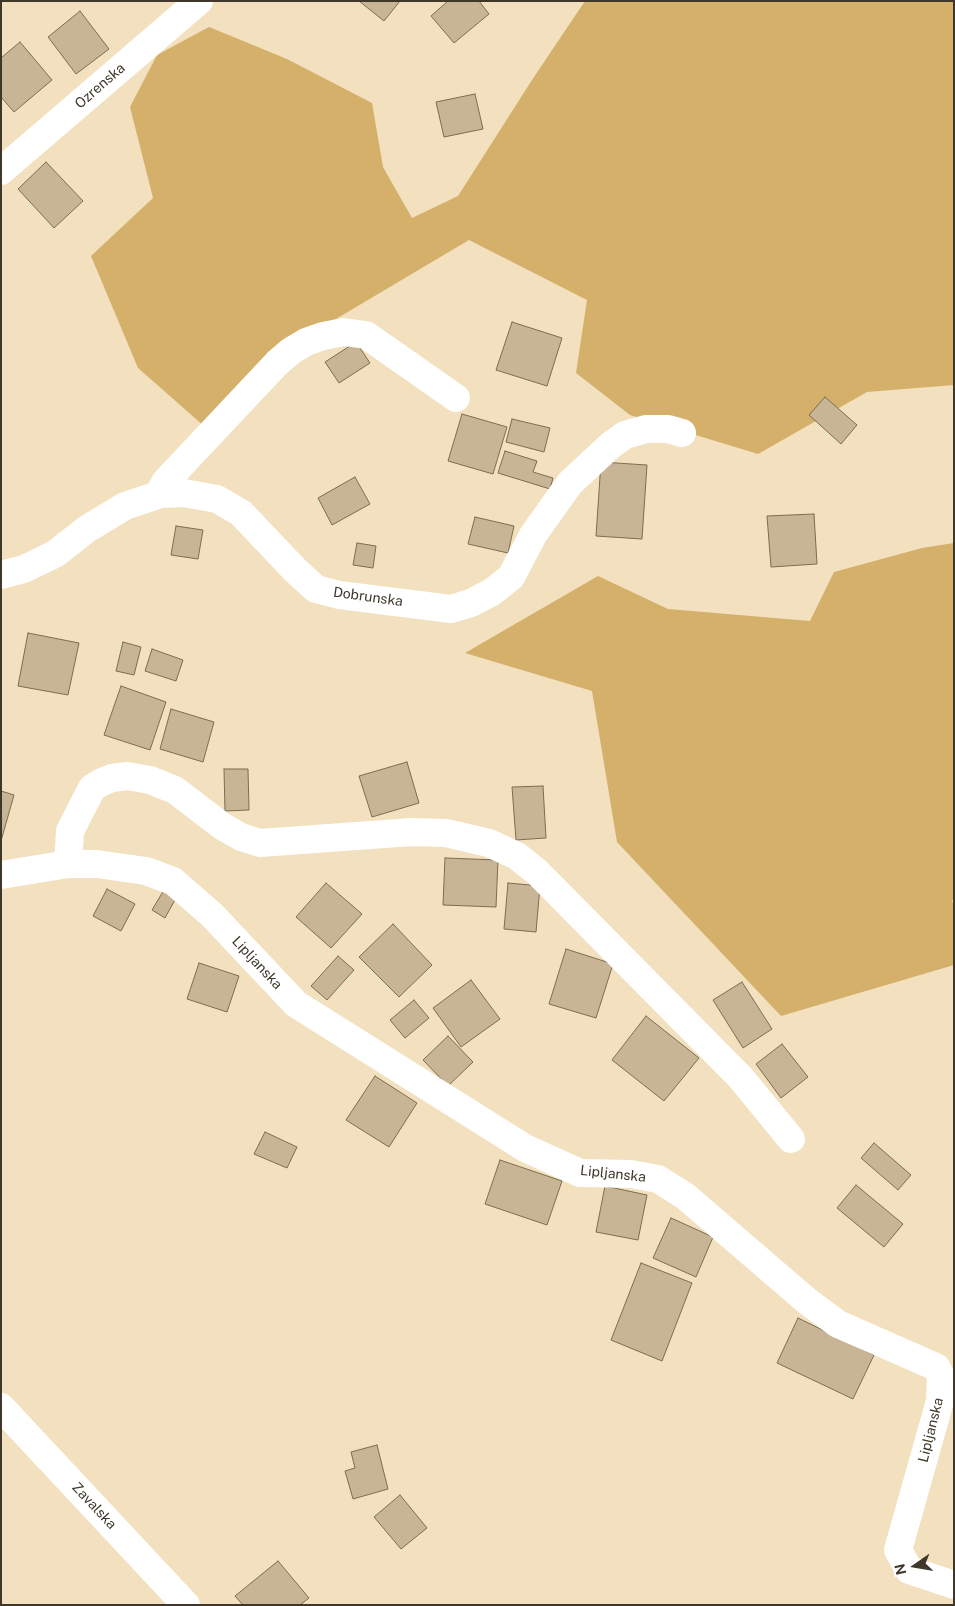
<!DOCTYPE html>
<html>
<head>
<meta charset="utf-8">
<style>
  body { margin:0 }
  #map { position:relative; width:955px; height:1606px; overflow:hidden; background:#f2e0be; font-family:"Public Sans",sans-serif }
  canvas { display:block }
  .frame { position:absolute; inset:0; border:2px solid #3e372a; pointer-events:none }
  .north { position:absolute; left:890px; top:1541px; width:50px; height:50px; -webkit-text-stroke:4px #fff; paint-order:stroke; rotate:257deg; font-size:14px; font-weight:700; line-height:20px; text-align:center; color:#3e372a }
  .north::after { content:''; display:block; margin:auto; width:18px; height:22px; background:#3e372a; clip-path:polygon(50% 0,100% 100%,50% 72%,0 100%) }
</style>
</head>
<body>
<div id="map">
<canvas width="955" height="1606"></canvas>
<div class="frame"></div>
<div class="north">N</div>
</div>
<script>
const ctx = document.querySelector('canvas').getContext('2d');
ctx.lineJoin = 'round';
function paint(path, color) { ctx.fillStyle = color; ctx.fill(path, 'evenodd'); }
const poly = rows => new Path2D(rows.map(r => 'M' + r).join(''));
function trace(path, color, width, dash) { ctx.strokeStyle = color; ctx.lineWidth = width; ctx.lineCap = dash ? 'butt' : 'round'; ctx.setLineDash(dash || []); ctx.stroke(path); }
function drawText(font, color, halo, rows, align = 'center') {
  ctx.font = font + ' "Public Sans",sans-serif'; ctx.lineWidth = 4; ctx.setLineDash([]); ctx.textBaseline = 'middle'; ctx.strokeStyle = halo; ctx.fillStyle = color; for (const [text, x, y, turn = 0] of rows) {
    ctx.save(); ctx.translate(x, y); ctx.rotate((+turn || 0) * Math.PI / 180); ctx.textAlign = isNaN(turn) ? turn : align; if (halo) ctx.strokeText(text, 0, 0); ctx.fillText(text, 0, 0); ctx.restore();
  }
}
paint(poly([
  [585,1,954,1,954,385,867,392,758,454,630,415,576,373,587,300,469,240,282,351,204,426,138,368,91,256,153,198,130,107,157,55,209,27,287,59,372,103,383,167,412,218,458,196,532,80],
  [954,543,954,897,952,901,954,905,954,965,781,1016,617,842,592,691,465,653,598,576,668,609,810,621,834,572,922,548]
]), '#d4b06b');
const building = poly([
  [359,1,400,1,384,21,359,1],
  [448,1,479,1,489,14,454,43,431,16,448,1],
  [80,11,109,49,76,74,48,37,80,11],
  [20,42,52,80,14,112,1,97,1,58,20,42],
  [475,94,483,129,444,137,436,102,475,94],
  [46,162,83,201,54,228,18,189,46,162],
  [512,322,562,338,547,386,496,370,512,322],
  [356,342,370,363,339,383,325,362,356,342],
  [825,397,857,425,841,444,809,415,825,397],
  [462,414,507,427,493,474,448,461,462,414],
  [512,419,550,428,544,452,506,442,512,419],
  [505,451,537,461,533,472,553,478,550,489,498,473,505,451],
  [601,462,647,465,642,539,596,536,601,462],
  [355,477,370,504,332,525,318,498,355,477],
  [814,514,817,564,771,567,767,516,814,514],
  [475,517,514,526,508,553,468,544,475,517],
  [176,526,203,530,198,559,171,555,176,526],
  [357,543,376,546,373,568,353,565,357,543],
  [28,633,79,643,68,695,18,686,28,633],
  [123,642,141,647,134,675,116,671,123,642],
  [152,649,183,660,176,681,145,671,152,649],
  [121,686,166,702,150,750,104,735,121,686],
  [171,709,214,722,203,762,160,749,171,709],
  [407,762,419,803,372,817,359,776,407,762],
  [224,769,248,769,249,810,225,811,224,769],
  [543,786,546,838,516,840,512,787,543,786],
  [1,791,14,795,1,841,1,791],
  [445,858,498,860,496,907,443,905,445,858],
  [326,883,362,914,331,948,296,917,326,883],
  [508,883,540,886,536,932,504,929,508,883],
  [107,889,135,904,121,931,93,916,107,889],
  [164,890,176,898,165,918,152,910,164,890],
  [393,924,432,965,399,997,359,957,393,924],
  [566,949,613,964,596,1018,549,1004,566,949],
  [338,956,354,970,327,1000,311,986,338,956],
  [199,963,239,976,227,1012,187,999,199,963],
  [471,980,500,1019,461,1047,433,1008,471,980],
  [742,982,772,1029,743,1048,713,1000,742,982],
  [414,1000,429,1018,405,1038,390,1020,414,1000],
  [646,1016,699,1058,664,1101,612,1060,646,1016],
  [448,1036,473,1062,448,1086,423,1060,448,1036],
  [782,1044,808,1077,781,1098,756,1064,782,1044],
  [375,1076,417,1103,389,1147,346,1120,375,1076],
  [265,1132,297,1147,287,1168,254,1154,265,1132],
  [874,1143,911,1175,898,1190,861,1158,874,1143],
  [500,1160,562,1181,547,1225,485,1204,500,1160],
  [856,1185,903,1224,884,1247,837,1208,856,1185],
  [605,1186,647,1195,638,1240,596,1232,605,1186],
  [671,1218,713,1237,696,1277,653,1258,671,1218],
  [641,1263,692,1283,662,1361,611,1340,641,1263],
  [798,1318,874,1355,853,1399,777,1363,798,1318],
  [377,1445,388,1489,353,1499,345,1471,355,1468,351,1452,377,1445],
  [400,1495,427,1528,401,1549,374,1517,400,1495],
  [278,1561,309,1598,300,1605,243,1605,235,1596,278,1561]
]);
paint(building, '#c7b595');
trace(building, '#7d6d4e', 1);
trace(poly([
  [1,171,199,1],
  [161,494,162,488,166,481,277,363,291,351,306,342,323,336,344,332,366,335,456,398],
  [1,575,24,569,55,554,87,529,125,506,161,494,184,493,217,499,241,513,296,571,316,589,339,595,451,609,471,603,492,592,511,577,533,535,570,483,611,445,625,435,646,429,668,429,682,433],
  [68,864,70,831,92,788,102,782,112,778,127,776,150,780,175,790,222,826,241,837,260,843,412,832,446,833,489,843,517,856,537,872,741,1078,791,1139],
  [1,875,68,864,97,864,146,871,173,881,212,915,296,1004,525,1148,580,1173,631,1174,658,1179,685,1196,807,1301,838,1324,936,1367,941,1376,940,1401,898,1550,909,1570,954,1585],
  [1,1407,186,1605]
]), '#fff', 28);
drawText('14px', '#3e372a', '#fff', [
  ["Ozrenska",100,86,-41],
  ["Dobrunska",368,597,8],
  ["Lipljanska",257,963,47],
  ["Lipljanska",613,1174,6],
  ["Lipljanska",931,1430,-76],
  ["Zavalska",94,1506,47]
]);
</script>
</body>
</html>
